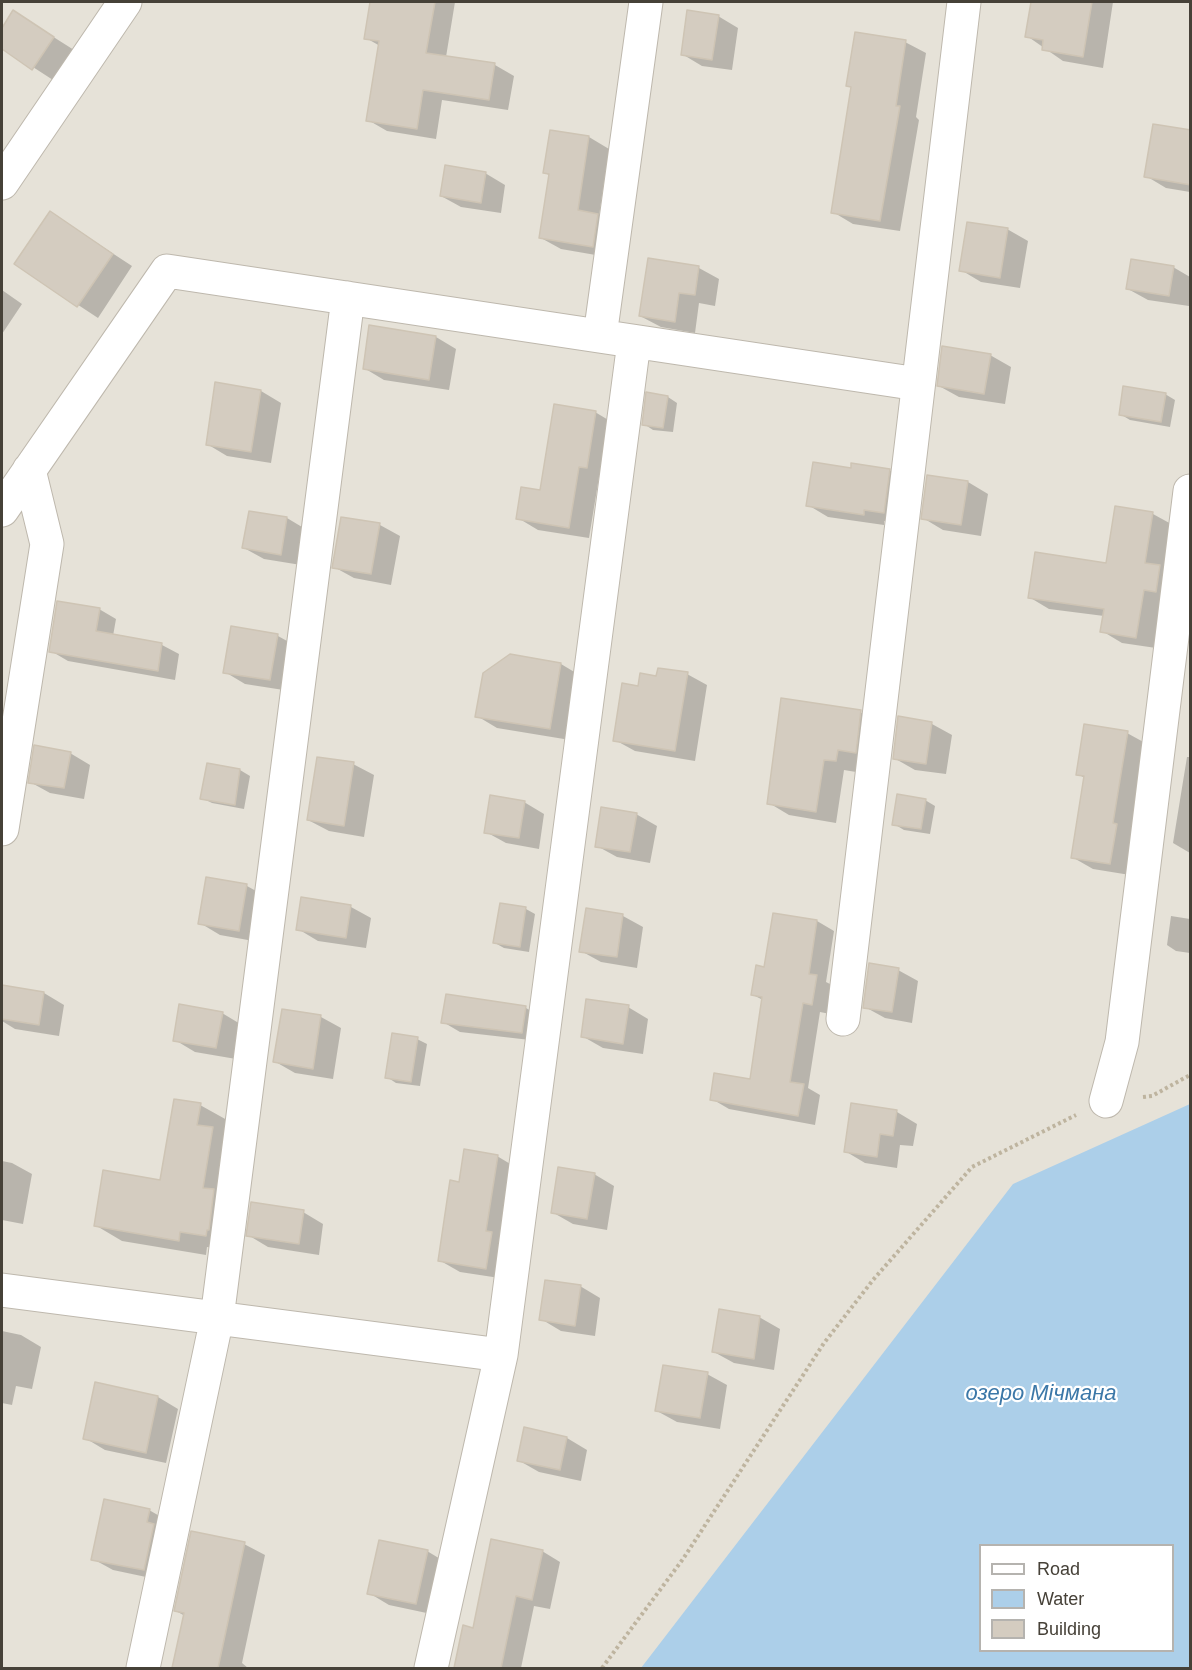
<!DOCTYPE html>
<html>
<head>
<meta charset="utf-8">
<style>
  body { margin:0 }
  #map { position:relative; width:1192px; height:1670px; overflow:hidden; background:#f3f0e9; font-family:Helvetica,sans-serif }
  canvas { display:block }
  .frame { position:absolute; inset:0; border:3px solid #464138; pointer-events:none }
  .legend { position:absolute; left:979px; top:1544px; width:195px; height:108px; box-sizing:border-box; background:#fff; border:2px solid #b5b3af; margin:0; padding:8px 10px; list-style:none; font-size:18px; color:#464138 }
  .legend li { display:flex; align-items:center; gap:12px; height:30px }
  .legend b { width:30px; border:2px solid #b5b3af }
</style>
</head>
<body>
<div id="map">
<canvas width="1192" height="1670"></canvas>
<div class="frame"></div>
<ul class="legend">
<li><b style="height:8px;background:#fff"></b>Road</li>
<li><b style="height:16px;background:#accfe9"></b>Water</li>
<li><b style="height:16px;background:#d4ccc0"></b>Building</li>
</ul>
</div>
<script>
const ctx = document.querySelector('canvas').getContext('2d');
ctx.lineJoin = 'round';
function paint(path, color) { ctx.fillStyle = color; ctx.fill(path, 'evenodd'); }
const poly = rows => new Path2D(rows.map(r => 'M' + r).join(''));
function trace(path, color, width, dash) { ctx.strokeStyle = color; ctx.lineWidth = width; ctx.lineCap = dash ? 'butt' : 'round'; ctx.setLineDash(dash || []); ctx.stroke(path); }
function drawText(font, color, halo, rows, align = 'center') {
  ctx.font = font + ' Helvetica,sans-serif'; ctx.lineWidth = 4.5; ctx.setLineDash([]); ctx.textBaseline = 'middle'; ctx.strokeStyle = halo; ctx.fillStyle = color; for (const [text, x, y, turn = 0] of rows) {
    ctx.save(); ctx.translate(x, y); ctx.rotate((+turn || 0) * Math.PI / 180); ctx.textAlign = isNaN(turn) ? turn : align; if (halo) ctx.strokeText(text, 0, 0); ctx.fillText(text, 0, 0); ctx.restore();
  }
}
paint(poly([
  [2,2,1190,2,1190,1668,2,1668],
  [980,1546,1172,1546,1172,1650,980,1650]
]), '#e6e2d8');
paint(poly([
  [1190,1104,1190,1668,641,1668,1013,1184],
  [980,1546,1172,1546,1172,1650,980,1650]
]), '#accfe9');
paint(poly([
  [371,2,455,2,446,57,495,65,514,76,508,110,442,100,436,139,387,131,368,120,380,46,366,38],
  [1032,2,1113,2,1103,68,1063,61,1027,36],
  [14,12,74,50,53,80,2,47,2,30],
  [718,16,738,28,732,70,702,66,682,54],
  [905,42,926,53,916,117,919,120,900,231,853,224,833,212,853,88,848,85],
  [551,131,589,137,609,149,599,216,618,227,613,258,561,249,541,238,551,176,545,173],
  [1190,131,1190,192,1166,188,1146,176],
  [485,173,505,185,501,213,461,207,441,196],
  [51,213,132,266,98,318,16,264],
  [1007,229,1028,241,1020,288,981,282,961,270],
  [649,260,699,268,719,279,715,306,699,303,695,333,661,327,640,316],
  [1173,267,1190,277,1189,306,1148,300,1128,289],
  [2,290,22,304,2,334],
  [436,337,456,349,449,390,384,380,364,368],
  [990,355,1011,367,1005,404,959,397,939,386],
  [261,391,281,403,271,463,227,456,207,444],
  [1165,394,1175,400,1170,427,1130,420,1120,414],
  [668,397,677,403,673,432,653,430,644,424],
  [595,412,615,424,607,478,599,477,589,538,538,530,518,518,541,491],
  [852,469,889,470,909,482,904,524,884,521,884,525,828,517,808,505],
  [968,482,988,494,981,536,943,530,923,518],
  [1116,508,1153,514,1173,525,1156,648,1122,643,1102,631,1104,616,1049,609,1029,597,1106,565],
  [287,518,307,530,301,565,264,559,244,548],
  [342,518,380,525,400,536,391,585,354,578,334,567],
  [99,609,116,619,113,636,162,645,179,654,175,680,68,661,51,651],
  [278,636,298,647,290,691,245,684,225,672],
  [561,664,581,676,570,740,497,728,477,716],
  [687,674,707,685,695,761,635,751,615,740,639,688],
  [860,712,880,724,856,772,844,770,836,823,789,815,769,803],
  [899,718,932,724,952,735,946,774,915,770,894,758],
  [1127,733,1147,744,1130,875,1093,869,1072,857,1086,779,1078,774],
  [70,753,90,765,84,799,50,793,30,782],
  [1187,757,1190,757,1190,853,1173,843],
  [353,764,374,775,364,837,329,831,308,820],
  [208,765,240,770,250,776,244,809,212,803,202,798],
  [925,800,935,806,930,834,904,830,894,824],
  [524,802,544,814,539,849,506,843,486,832],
  [636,814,657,826,650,863,617,857,597,846],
  [247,886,267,897,259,942,220,935,200,923],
  [302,899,351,907,371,918,366,948,318,941,298,929],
  [526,909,535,914,529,952,504,948,495,943],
  [623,916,643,927,637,968,601,962,581,951],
  [1171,916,1190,919,1190,953,1176,951,1167,945],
  [817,921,834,931,826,982,834,986,830,1014,820,1012,808,1088,820,1095,815,1125,729,1109,712,1099,751,1080,763,1000,753,995,766,968],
  [898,970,918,981,912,1023,885,1018,865,1007],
  [2,986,44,993,64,1005,59,1036,15,1029,2,1021],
  [447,995,526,1008,543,1018,539,1041,460,1032,443,1022],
  [628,1007,648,1019,643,1054,603,1048,582,1036],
  [283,1010,321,1017,341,1028,333,1079,295,1073,274,1061],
  [222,1013,242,1025,236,1059,195,1052,175,1040],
  [417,1039,427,1044,420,1086,396,1083,387,1077],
  [200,1105,227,1120,233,1251,207,1247,206,1255,122,1241,95,1225,161,1182],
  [852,1105,897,1112,917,1124,913,1146,900,1145,897,1168,865,1163,845,1151],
  [497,1156,517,1168,506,1279,460,1272,439,1260,460,1183],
  [2,1161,12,1163,32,1174,23,1224,2,1220],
  [594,1174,614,1186,607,1230,573,1224,552,1212],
  [303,1212,323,1224,319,1255,268,1247,248,1235],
  [580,1286,600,1298,595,1336,561,1331,541,1319],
  [759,1317,780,1329,774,1370,734,1363,714,1352],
  [2,1331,21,1335,41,1347,32,1389,16,1386,12,1405,2,1403],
  [707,1374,727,1385,720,1429,677,1422,657,1411],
  [158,1397,178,1409,166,1463,105,1450,85,1438],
  [567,1438,587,1450,581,1481,539,1472,518,1460],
  [149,1510,170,1522,165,1581,113,1570,93,1559],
  [244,1544,265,1555,242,1663,248,1668,173,1668,185,1616,176,1611],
  [427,1551,447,1563,436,1615,389,1605,369,1593],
  [542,1551,560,1562,550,1609,534,1606,521,1668,456,1668,464,1627,474,1629]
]), '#0003');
const building = poly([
  [370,2,435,2,426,53,495,63,489,100,423,90,417,129,366,121,379,41,364,39,370,2],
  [1031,2,1092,2,1083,57,1042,50,1043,40,1025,37,1031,2],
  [13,10,54,37,32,70,2,49,2,28,13,10],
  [687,10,719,15,712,60,681,55,687,10],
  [855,32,906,40,896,106,900,106,880,221,831,213,851,87,846,86,855,32],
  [1153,124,1191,130,1191,185,1144,177,1153,124],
  [550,130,589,136,578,210,598,214,593,247,539,238,549,174,543,173,550,130],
  [445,165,486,172,481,203,440,196,445,165],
  [50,211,113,254,77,307,14,264,50,211],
  [967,222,1008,228,1000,278,959,271,967,222],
  [648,258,699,266,695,295,679,293,675,322,639,316,648,258],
  [1131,259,1174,266,1169,296,1126,289,1131,259],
  [369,325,436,336,429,380,363,369,369,325],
  [942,346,991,354,984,394,937,386,942,346],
  [215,382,261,390,251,452,206,445,215,382],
  [1123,386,1166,393,1161,422,1119,415,1123,386],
  [646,392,668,396,663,428,642,425,646,392],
  [554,404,596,411,587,468,579,467,569,528,516,519,521,487,540,490,554,404],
  [813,462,851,468,851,463,890,469,884,513,864,510,864,515,806,506,813,462],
  [927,475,968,481,961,525,921,519,927,475],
  [1115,506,1153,512,1145,563,1160,565,1156,592,1144,590,1136,638,1100,632,1104,609,1028,598,1035,552,1106,563,1115,506],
  [249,511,287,517,281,555,242,548,249,511],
  [341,517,380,523,371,574,332,568,341,517],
  [57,601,100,608,96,631,162,643,158,671,49,652,57,601],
  [231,626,278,634,270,680,223,673,231,626],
  [510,654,561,663,550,729,475,717,483,673,510,654],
  [658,668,688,672,675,751,613,741,622,683,638,686,640,673,656,676,658,668],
  [781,698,861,710,856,753,838,750,836,761,824,760,816,812,767,804,781,698],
  [898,716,932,722,926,764,893,759,898,716],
  [1084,724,1128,731,1113,823,1117,824,1110,864,1071,858,1084,776,1076,775,1084,724],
  [34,745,71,752,64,788,28,783,34,745],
  [317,757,354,762,344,826,307,820,317,757],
  [207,763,240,769,235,805,200,799,207,763],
  [897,794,926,799,921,829,892,825,897,794],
  [490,795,525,801,519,838,484,833,490,795],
  [601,807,637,813,630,852,595,847,601,807],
  [206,877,247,884,239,931,198,924,206,877],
  [301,897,351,905,346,938,296,930,301,897],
  [500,903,526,907,520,947,493,943,500,903],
  [586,908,623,914,617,957,579,952,586,908],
  [773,913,817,920,809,974,817,975,812,1005,803,1003,790,1082,804,1084,798,1116,710,1100,714,1073,750,1079,762,997,751,995,756,965,764,967,773,913],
  [869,963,899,968,892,1012,863,1008,869,963],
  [2,985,44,992,39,1025,2,1019,2,985],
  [446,994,526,1006,522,1033,441,1023,446,994],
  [586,999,629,1005,623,1044,581,1037,586,999],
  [179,1004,223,1012,216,1048,173,1041,179,1004],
  [282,1009,321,1015,313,1069,273,1062,282,1009],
  [392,1033,418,1037,411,1082,385,1078,392,1033],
  [174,1099,201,1103,197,1125,213,1127,203,1188,214,1189,209,1230,207,1230,206,1236,180,1232,179,1241,94,1226,103,1170,160,1180,174,1099],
  [851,1103,897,1110,893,1136,880,1134,877,1157,844,1152,851,1103],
  [464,1149,498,1155,486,1231,492,1232,486,1269,438,1261,450,1180,459,1182,464,1149],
  [558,1167,595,1173,587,1219,551,1213,558,1167],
  [251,1202,304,1210,299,1244,246,1236,251,1202],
  [545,1280,581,1285,575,1326,539,1320,545,1280],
  [719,1309,760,1316,754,1359,712,1352,719,1309],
  [663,1365,708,1372,700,1418,655,1411,663,1365],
  [95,1382,158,1396,146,1453,83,1439,95,1382],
  [524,1427,567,1437,560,1470,517,1461,524,1427],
  [104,1499,150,1509,147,1522,154,1524,144,1570,91,1560,104,1499],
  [191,1531,245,1542,218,1668,172,1668,184,1613,174,1611,191,1531],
  [491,1539,543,1550,532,1600,516,1596,501,1668,454,1668,463,1625,473,1628,491,1539],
  [379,1540,428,1550,416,1604,367,1594,379,1540]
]);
paint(building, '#d4ccc0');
trace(building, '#cec4b4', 1.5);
const minor = poly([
  [2,183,125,2],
  [600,336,646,2],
  [2,510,167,271,918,384],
  [2,829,47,544,29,470],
  [843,1019,964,2],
  [1106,1101,1122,1042,1190,491],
  [2,1290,501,1355],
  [143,1668,217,1318,348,298],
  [431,1668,501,1355,634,342]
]);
trace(minor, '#beb8ad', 35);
trace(poly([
  [1143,1097,1152,1096,1190,1075],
  [602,1668,683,1559,824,1343,873,1280,972,1167,1076,1115]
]), '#beb49f', 4, [3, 3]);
trace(minor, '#fff', 33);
drawText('italic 22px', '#3c78a8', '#fff', [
  ["озеро Мічмана",1041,1394]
]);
</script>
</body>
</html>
